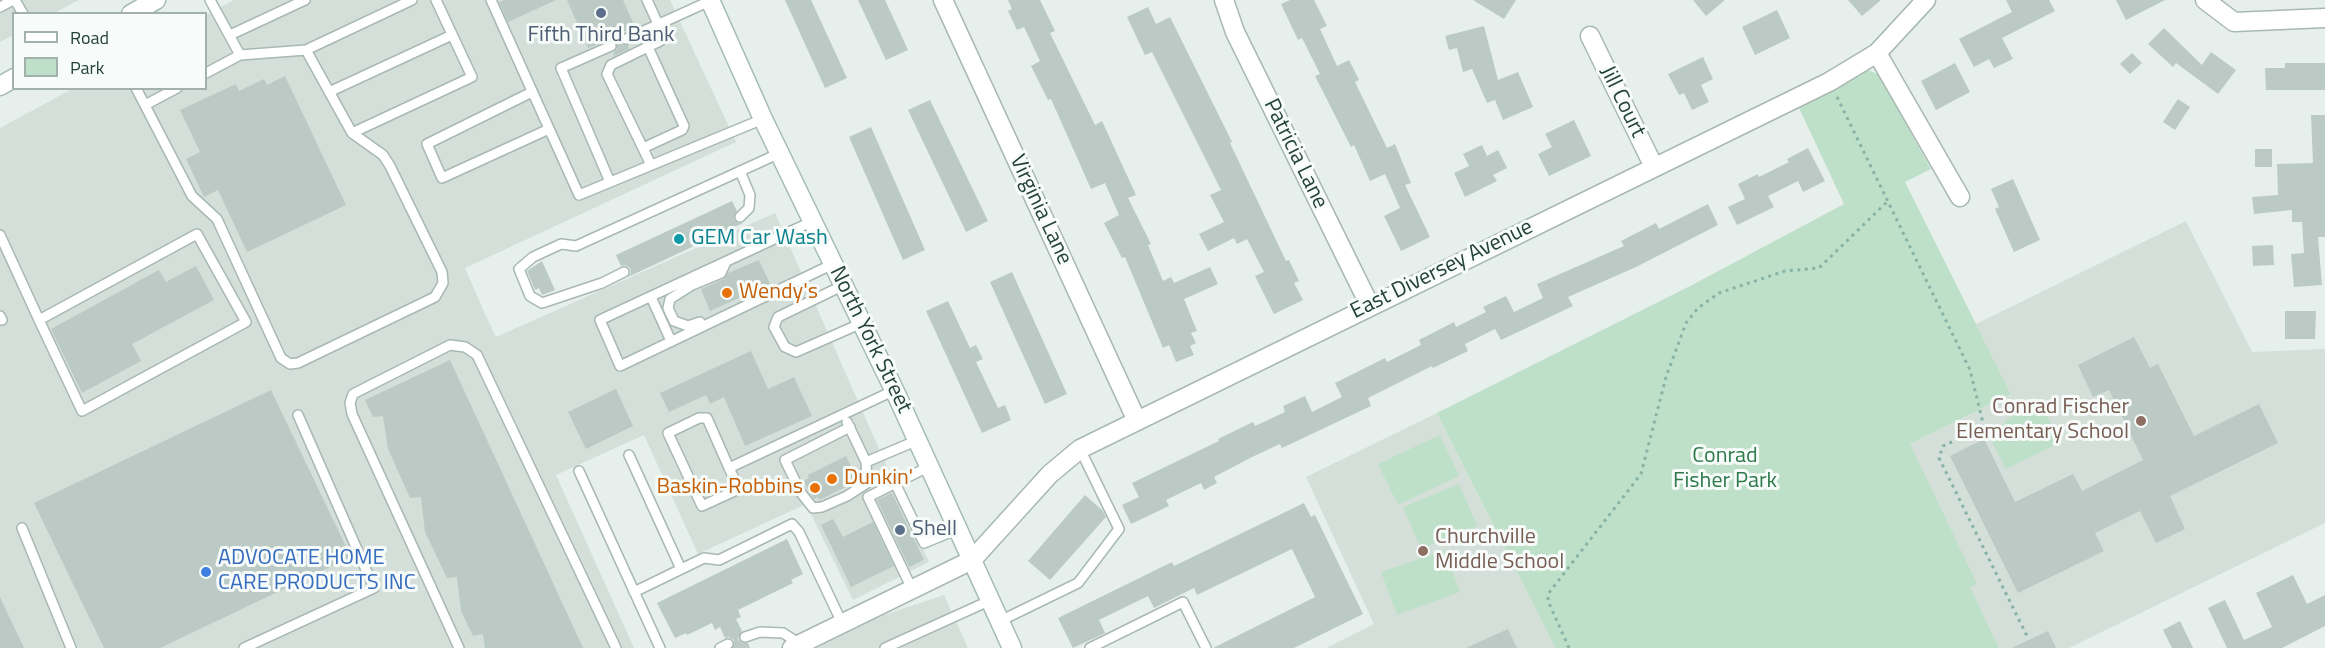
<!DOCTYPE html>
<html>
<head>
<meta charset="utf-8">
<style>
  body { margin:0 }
  #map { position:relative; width:2325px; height:648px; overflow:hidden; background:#e6efeb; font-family:"Titillium Web",sans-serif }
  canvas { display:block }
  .legend { position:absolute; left:12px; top:12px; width:195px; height:78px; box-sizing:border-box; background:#f7fbf9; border:2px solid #a3b1ad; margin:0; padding:8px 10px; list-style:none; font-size:18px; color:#24423a }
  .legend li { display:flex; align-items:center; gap:12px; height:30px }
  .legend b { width:30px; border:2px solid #a3b1ad }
</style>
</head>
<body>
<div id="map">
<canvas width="2325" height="648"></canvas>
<ul class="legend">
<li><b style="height:8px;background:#fff"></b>Road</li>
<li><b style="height:16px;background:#bfe0c8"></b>Park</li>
</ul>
</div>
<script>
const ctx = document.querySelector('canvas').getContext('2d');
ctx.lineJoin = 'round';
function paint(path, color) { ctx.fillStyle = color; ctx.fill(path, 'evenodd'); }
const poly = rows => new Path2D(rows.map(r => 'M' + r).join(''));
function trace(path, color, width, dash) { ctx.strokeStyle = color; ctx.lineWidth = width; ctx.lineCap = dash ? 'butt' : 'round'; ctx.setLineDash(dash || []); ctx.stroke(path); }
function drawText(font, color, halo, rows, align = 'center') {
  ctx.font = font + ' "Titillium Web",sans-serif'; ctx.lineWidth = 6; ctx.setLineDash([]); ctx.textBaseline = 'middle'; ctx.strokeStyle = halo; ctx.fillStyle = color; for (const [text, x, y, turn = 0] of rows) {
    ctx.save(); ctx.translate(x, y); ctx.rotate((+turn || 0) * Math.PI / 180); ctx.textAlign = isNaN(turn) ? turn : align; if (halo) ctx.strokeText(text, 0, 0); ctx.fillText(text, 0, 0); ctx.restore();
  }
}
paint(poly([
  [0,0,79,0,54,13,14,14,13,35,0,42],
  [234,0,670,0,736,142,465,268,485,314,496,337,775,213,929,562,853,600,806,504,698,554,644,435,556,475,634,648,0,648,0,128,72,89,206,88,206,15],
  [2186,221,2252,352,2325,349,2325,523,2069,648,1999,648,1902,448,2011,394,1976,324],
  [1437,413,1555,648,1326,648,1374,624,1306,477],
  [944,595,968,648,806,648,803,642]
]), '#d4dfda');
paint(poly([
  [1868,70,1878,74,1931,169,1905,182,2011,394,1910,444,1977,584,1970,587,1999,648,1555,648,1437,413,1694,284,1844,204,1799,108],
  [2041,403,2061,442,2006,469,1990,438,2010,417],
  [1440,435,1459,476,1398,505,1378,464],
  [1459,484,1477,526,1421,549,1403,507],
  [1445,550,1460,592,1397,615,1381,572]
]), '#bfe0c8');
paint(poly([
  [505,0,556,0,508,22,499,2],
  [567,0,623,0,635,27,621,33,619,38,622,44,628,45,629,49,614,56,613,53,617,49,617,44,611,39,588,48],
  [785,0,811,0,847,78,825,88],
  [858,0,885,0,908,50,886,60],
  [1008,0,1040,0,1055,31,1050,33,1095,125,1102,121,1136,195,1128,198,1151,244,1148,245,1163,281,1171,277,1174,283,1210,267,1218,284,1184,299,1197,331,1191,333,1196,343,1190,346,1194,355,1176,362,1169,345,1163,348,1125,257,1122,258,1104,223,1119,215,1105,183,1091,189,1051,99,1048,100,1031,66,1040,61,1024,27,1017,30,1008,11,1012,9],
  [1290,0,1314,0,1327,26,1320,29,1337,66,1349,60,1359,80,1355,82,1387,148,1395,144,1411,183,1405,185,1430,237,1401,251,1384,216,1400,208,1385,174,1370,181,1354,145,1351,147,1315,76,1320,74,1302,38,1298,40,1281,4],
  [1473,0,1516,0,1504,19],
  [1693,0,1725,0,1706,16],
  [1848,0,1881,0,1862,16],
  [2006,0,2049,0,2055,11,2002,38,2013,59,1994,68,1989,59,1974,67,1959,39,2012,12],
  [2116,0,2165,0,2126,20],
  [1148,7,1156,24,1170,17,1232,142,1230,143,1286,261,1289,260,1299,281,1294,283,1303,300,1274,314,1255,276,1264,272,1247,239,1237,244,1234,238,1208,251,1199,234,1224,222,1210,195,1221,190,1152,52,1145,55,1127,17],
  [1777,10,1790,38,1755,55,1742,27],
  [1484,26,1498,80,1518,72,1533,107,1503,120,1495,100,1487,103,1472,69,1463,72,1457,48,1449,50,1445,36],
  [2164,28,2202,65,2211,52,2236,70,2218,94,2176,63,2173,67,2148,44],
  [2132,53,2142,63,2130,74,2120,64],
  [1703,57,1713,79,1701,85,1709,102,1692,110,1684,93,1679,95,1668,74],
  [1955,63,1970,92,1936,110,1921,81],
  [2285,63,2325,63,2325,90,2266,90,2265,68,2285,68],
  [285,76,346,205,247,252,218,190,204,197,186,159,200,152,180,110,236,84,239,91,264,79,267,85],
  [2178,99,2190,107,2175,130,2163,122],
  [930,100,988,221,966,232,908,110],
  [2311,115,2325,115,2325,237,2318,237,2322,285,2294,287,2291,254,2304,253,2302,222,2292,222,2292,210,2254,214,2252,197,2278,195,2277,164,2313,163],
  [1574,120,1591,156,1549,176,1538,154,1552,147,1545,134],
  [871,127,925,250,903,260,849,137],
  [1482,145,1487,156,1498,150,1507,168,1493,175,1497,181,1465,197,1454,173,1469,166,1463,154],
  [1808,148,1825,181,1803,192,1798,181,1768,196,1774,207,1737,225,1728,207,1745,199,1738,184,1758,174,1759,177,1789,162,1787,159],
  [2255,149,2272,149,2272,167,2255,167],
  [2013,179,2040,240,2014,252,1995,209,1999,207,1991,189],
  [732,201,737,211,734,219,738,223,743,223,628,277,631,273,630,268,625,265,621,266,616,255],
  [1708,204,1718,225,1636,267,1568,297,1573,306,1501,340,1495,329,1465,344,1468,351,1433,368,1432,366,1368,398,1371,406,1282,448,1280,444,1252,457,1214,477,1217,483,1204,490,1201,483,1166,500,1169,506,1131,524,1122,505,1139,497,1132,483,1219,441,1218,439,1253,422,1255,426,1285,412,1283,406,1305,396,1312,412,1342,397,1335,383,1385,358,1387,362,1421,345,1419,340,1454,322,1456,327,1486,312,1483,307,1506,296,1514,312,1543,298,1537,284,1624,246,1621,241,1656,223,1659,229],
  [2273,245,2274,265,2253,266,2252,246],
  [759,260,770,284,710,311,701,289,724,279,728,273],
  [542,261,555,290,542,295,539,288,535,290,527,271],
  [196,266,214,300,132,344,141,361,82,393,51,329,159,270,166,282],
  [1012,272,1067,394,1045,404,990,282],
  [948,301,970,348,976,345,983,359,976,362,998,408,1005,405,1011,420,982,433,926,311],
  [2285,311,2316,311,2315,339,2285,339],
  [2134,337,2150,368,2158,364,2194,436,2259,404,2278,443,2170,496,2185,529,2156,543,2140,511,2095,533,2104,551,2018,593,1950,456,1984,439,2015,502,2073,474,2082,491,2143,460,2109,390,2093,397,2078,365],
  [751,351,768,389,794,377,812,416,745,446,724,397,710,404,706,395,669,412,660,393],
  [450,360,583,648,485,648,483,634,473,636,461,611,457,577,447,578,425,532,421,497,410,498,388,449,383,416,373,417,365,400],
  [616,389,633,426,586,449,568,412],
  [271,390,351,557,160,648,104,648,34,503],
  [846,456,858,481,819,500,818,497,814,499,803,481,809,478,808,475],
  [892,493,924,560,909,567,877,500],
  [1085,495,1102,510,1106,517,1050,580,1028,561],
  [1304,503,1311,517,1315,515,1363,614,1294,648,1213,648,1315,597,1292,549,1197,595,1194,588,1154,608,1148,596,1099,620,1105,633,1073,648,1058,618,1172,562,1174,566],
  [833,519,843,537,873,522,894,566,851,587,821,525],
  [787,539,803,574,791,580,793,583,738,610,741,617,736,619,742,631,738,639,743,643,748,643,750,648,733,648,734,640,729,637,725,638,720,627,715,630,712,623,687,635,686,633,675,638,657,603],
  [2293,575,2307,604,2325,595,2325,626,2282,648,2227,648,2208,608,2225,600,2244,640,2272,627,2256,593],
  [0,597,24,648,0,648],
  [2180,621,2193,648,2172,648,2163,630],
  [1508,629,1517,648,1466,648],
  [2048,631,2056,648,2012,648]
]), '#bbcac4');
const lane = poly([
  [15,0,23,14],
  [491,0,579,195,763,119],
  [647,0,658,24,660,41,611,65,607,74,651,165],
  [0,7,13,0],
  [230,35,305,0],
  [626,39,710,1],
  [240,55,306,50,412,0],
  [206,73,240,55,210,0],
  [136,88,192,196,217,219,281,358,290,364,298,363,435,297,443,283,442,272,390,166,383,155,352,133,306,50],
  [329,92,452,35],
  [532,92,427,144,442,178,549,129],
  [145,105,177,88],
  [352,133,472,77,436,0],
  [643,148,682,130,684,126,648,47],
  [610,182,561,68,611,46],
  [740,217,749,208,750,195,740,171],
  [813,221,600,320,620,366,833,264],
  [0,235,39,320,82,411,246,322,197,234,39,320],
  [624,272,602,283,542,303,530,296,519,269,533,257,561,244,576,246,780,153],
  [844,285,778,317,774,327,785,347,796,352,862,323],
  [651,297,671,341],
  [0,316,2,320,0,320],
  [700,322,688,326,674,321,668,308,670,299,692,285,721,273,726,262],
  [847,422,866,462,918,440],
  [850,427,785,460,801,493,813,508,822,507,847,496,867,483,866,462],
  [629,455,681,569],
  [729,468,739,489,702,506,668,433,699,418,707,418,729,468,895,390],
  [579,471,660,648],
  [895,483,924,543,958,529],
  [22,528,71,648],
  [912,589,868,497,930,466],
  [634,592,704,558,719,560,792,524,799,532,842,623],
  [1000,621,1078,583,1119,529,1080,449],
  [745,637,760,632,783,633,800,644],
  [244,648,374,588,298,415],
  [459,648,352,414,350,403,353,394,450,345,465,347,477,355,616,648],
  [720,648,728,644],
  [885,648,991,600],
  [1090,648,1183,602,1206,648]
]);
const street = poly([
  [943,0,1137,421],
  [1224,0,1235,32,1370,306],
  [2205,0,2234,22,2325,18],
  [1590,36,1654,167],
  [1877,53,1960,197],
  [792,648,972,560,1050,474,1080,449,1829,82,1877,53,1926,0]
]);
const secondary = poly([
  [710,0,763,119,898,398,1012,648],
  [131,14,156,0],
  [0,86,14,78]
]);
trace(lane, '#a8b8b2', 12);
trace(street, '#a8b8b2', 21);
trace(secondary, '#a4bbb3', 21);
trace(poly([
  [1837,97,1970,370,1984,427,1943,446,1939,458,2027,636],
  [1569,648,1548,601,1548,594,1641,474,1666,377,1686,323,1698,308,1719,293,1785,271,1819,268,1888,201]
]), '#86b3a5', 3, [3, 4.5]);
trace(lane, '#fff', 9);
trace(street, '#fff', 18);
trace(secondary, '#fff', 18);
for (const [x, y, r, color] of [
  [601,13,6,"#5c6f8a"],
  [679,239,6,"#0f9aa8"],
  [727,293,6,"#e8710a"],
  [2141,421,6,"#8d6e63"],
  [832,479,6,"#e8710a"],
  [815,488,6,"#e8710a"],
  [900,530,6,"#5c6f8a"],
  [1423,551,6,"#8d6e63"],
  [206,572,6,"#3f7fe0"]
]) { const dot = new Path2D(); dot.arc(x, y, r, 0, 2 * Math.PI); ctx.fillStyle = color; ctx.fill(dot); trace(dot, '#f7fbf9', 2); }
drawText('22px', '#4e5e75', '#f7fbf9', [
  ["Fifth Third Bank",601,36],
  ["Shell",912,530,"left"]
]);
drawText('22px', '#24423a', '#f7fbf9', [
  ["Jill Court",1622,102,64],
  ["Patricia Lane",1295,154,64],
  ["Virginia Lane",1040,210,65],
  ["East Diversey Avenue",1442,270,-26],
  ["North York Street",870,340,64]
]);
drawText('22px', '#0d838f', '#f7fbf9', [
  ["GEM Car Wash",691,239]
], 'left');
drawText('22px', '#c56008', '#f7fbf9', [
  ["Wendy's",739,293],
  ["Dunkin'",844,479],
  ["Baskin-Robbins",803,488,"right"]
], 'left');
drawText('22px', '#785e54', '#f7fbf9', [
  ["Conrad Fischer",2129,408],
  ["Elementary School",2129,433],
  ["Churchville",1435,538,"left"],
  ["Middle School",1435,563,"left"]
], 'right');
drawText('22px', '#2d7a4b', '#f7fbf9', [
  ["Conrad",1725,457],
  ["Fisher Park",1725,482]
]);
drawText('22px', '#366cbe', '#f7fbf9', [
  ["ADVOCATE HOME",218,559],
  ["CARE PRODUCTS INC",218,584]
], 'left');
</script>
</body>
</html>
